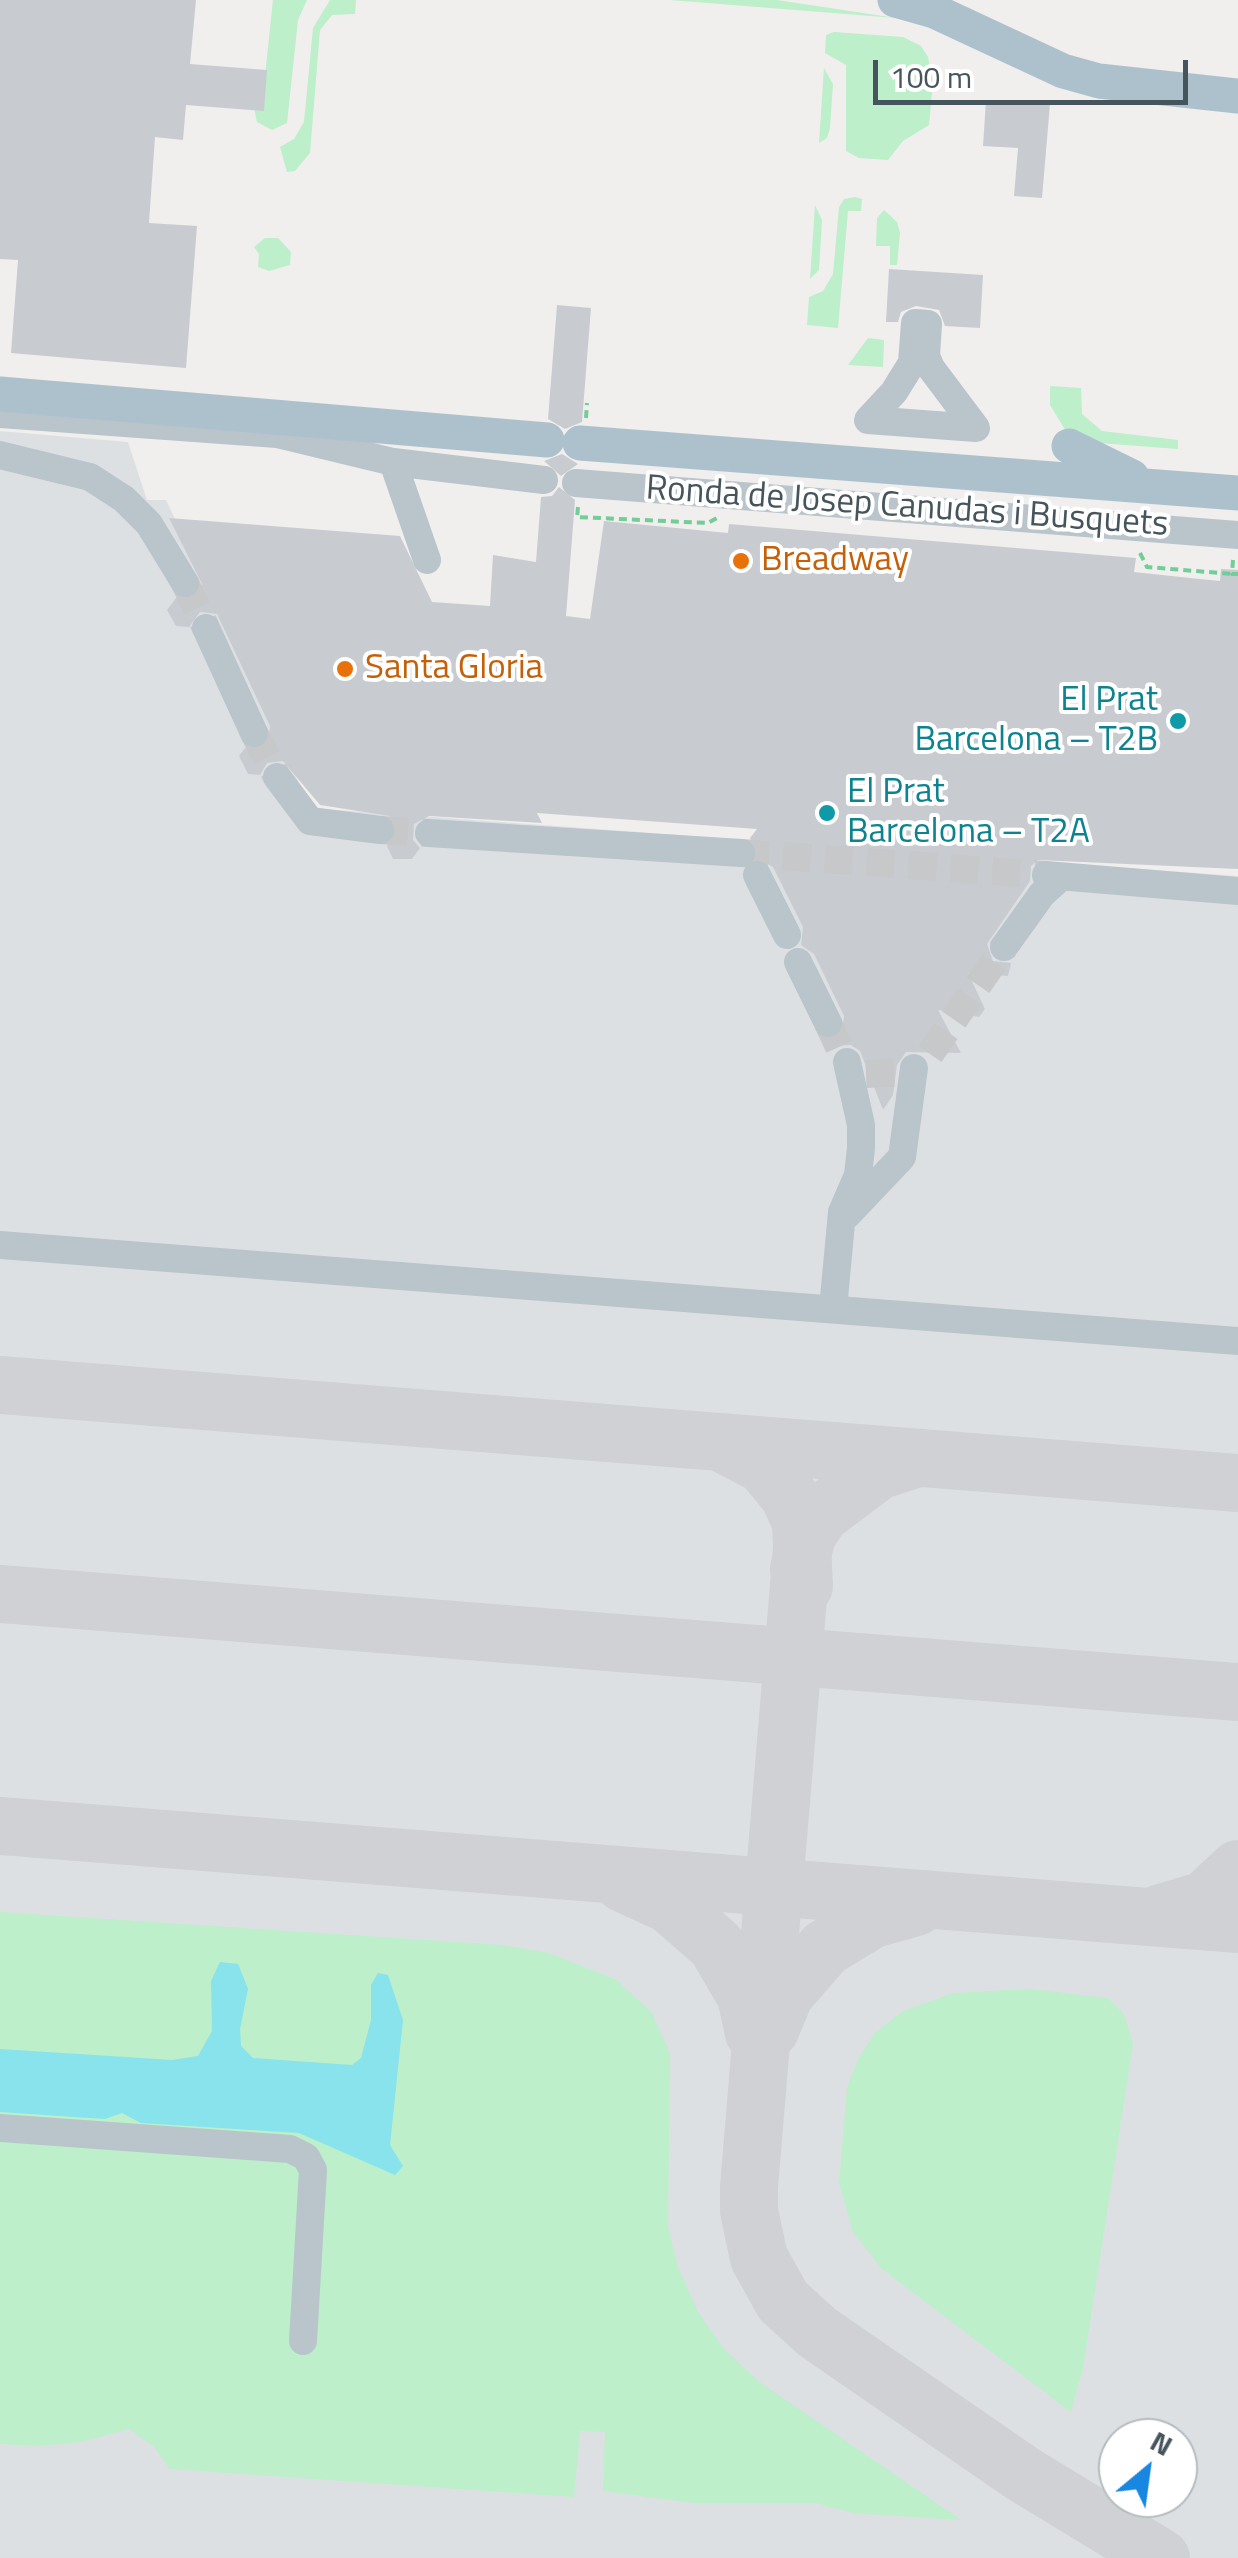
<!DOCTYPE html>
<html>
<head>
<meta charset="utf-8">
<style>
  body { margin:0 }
  #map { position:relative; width:1238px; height:2558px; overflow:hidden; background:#f1eeee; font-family:"Titillium Web",sans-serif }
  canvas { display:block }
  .north { position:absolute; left:1098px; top:2418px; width:100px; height:100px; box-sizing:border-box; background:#fff; border:2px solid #b5bbbe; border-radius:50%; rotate:29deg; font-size:28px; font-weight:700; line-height:40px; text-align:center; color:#46545c }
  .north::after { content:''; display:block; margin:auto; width:35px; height:45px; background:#1787e1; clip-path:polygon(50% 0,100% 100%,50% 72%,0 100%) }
  .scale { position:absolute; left:873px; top:60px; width:315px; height:45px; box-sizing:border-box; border:5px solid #46545c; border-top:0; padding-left:12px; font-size:30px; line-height:35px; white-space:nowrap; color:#46545c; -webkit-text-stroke:8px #fff; paint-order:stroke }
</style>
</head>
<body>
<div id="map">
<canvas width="1238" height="2558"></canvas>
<div class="north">N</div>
<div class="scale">100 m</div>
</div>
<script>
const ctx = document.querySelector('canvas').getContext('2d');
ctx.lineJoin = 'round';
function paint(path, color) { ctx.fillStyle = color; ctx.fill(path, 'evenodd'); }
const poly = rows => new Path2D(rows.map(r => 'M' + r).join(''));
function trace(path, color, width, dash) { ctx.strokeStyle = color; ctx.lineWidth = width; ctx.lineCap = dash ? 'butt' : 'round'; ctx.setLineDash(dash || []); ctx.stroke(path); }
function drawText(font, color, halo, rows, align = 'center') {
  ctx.font = font + ' "Titillium Web",sans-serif'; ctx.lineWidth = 8; ctx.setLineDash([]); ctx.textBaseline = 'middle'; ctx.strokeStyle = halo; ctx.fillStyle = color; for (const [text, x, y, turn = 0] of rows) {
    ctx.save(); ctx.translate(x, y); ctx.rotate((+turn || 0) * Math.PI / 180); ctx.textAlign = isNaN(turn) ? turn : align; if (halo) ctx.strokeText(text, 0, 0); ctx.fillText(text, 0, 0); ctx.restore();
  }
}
paint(poly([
  [0,431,128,442,147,500,166,500,311,808,1238,876,1238,2558,0,2558],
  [1118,2438,1178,2438,1178,2498,1118,2498]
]), '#dde0e3');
paint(poly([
  [273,0,307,0,298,20,287,123,272,130,257,122,253,104,262,104],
  [330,0,356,0,355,14,332,15,320,30,310,153,295,171,287,172,280,147,294,139,304,122,313,28],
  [670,0,777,0,896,18],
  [834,32,903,37,921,46,928,57,933,82,929,125,903,141,888,160,859,158,846,151,846,65,825,53,826,35],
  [824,68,833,84,830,128,827,138,819,143],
  [855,197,862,199,861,211,848,211,838,328,807,325,809,297,823,291,833,274,839,207,844,199],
  [815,205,822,220,819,270,810,279],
  [884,210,897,222,900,233,897,265,890,265,890,246,876,246,877,218],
  [265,238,278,238,291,252,290,265,269,271,258,267,259,254,254,247],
  [868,338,884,340,883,367,848,365],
  [1050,386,1081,388,1082,414,1102,431,1178,440,1178,449,1072,441,1050,405],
  [0,1912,502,1945,549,1953,617,1980,652,2013,670,2054,668,2227,678,2267,698,2312,723,2348,758,2381,961,2520,853,2513,816,2503,694,2503,603,2491,605,2432,580,2431,574,2497,170,2469,154,2447,129,2429,81,2442,38,2446,0,2444],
  [1030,1989,1108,1998,1124,2014,1133,2044,1083,2368,1071,2412,882,2269,853,2232,839,2183,847,2088,858,2059,875,2033,903,2011,954,1993]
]), '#bcefca');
paint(poly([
  [220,1962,238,1964,248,1989,240,2029,241,2046,253,2058,352,2065,361,2058,371,2020,371,1985,378,1973,388,1975,403,2020,390,2145,403,2166,395,2175,299,2133,141,2123,122,2113,105,2119,0,2112,0,2049,172,2060,198,2056,212,2031,211,1981]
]), '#88e3ec');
trace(poly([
  [0,1385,1238,1483],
  [722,1443,764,1465,790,1497,801,1523,804,1586],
  [802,1549,749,2187,749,2211,759,2258,783,2301,817,2332,1023,2474,1161,2558],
  [799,1569,807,1535,821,1514,878,1471,915,1459],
  [0,1594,1238,1692],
  [0,1826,1238,1924],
  [623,1883,669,1904,716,1945,746,1996,754,2033],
  [1158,1914,1205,1900,1238,1869],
  [770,2030,785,1994,825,1948,873,1919,916,1907]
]), '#d0d1d4', 58);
paint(poly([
  [0,0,196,0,190,64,267,70,264,111,186,105,183,140,155,137,149,223,197,226,186,368,11,353,18,260,0,259],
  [986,100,1050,104,1042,198,1014,196,1018,148,983,146],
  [889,269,983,275,980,328,945,326,939,310,916,306,901,312,898,322,886,322],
  [557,305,591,308,582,422,565,429,548,419],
  [562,454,578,464,561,476,544,461],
  [559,487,575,500,566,616,590,619,604,521,728,533,729,524,1136,558,1134,572,1190,578,1220,581,1221,569,1238,570,1238,869,1038,860,1031,866,1030,881,987,944,993,961,1011,963,1008,976,968,973,985,1009,979,1017,938,1010,961,1053,906,1052,897,1065,893,1095,883,1110,860,1051,851,1045,825,1046,822,1039,835,1039,842,1033,844,1016,814,954,801,945,803,927,773,867,757,858,750,838,757,829,537,813,542,823,429,816,414,824,413,840,420,848,412,859,393,859,387,846,397,831,390,816,320,805,283,761,267,763,260,775,248,774,239,756,245,748,253,750,268,744,270,726,217,614,200,612,189,627,176,626,167,610,176,598,195,597,202,584,169,518,400,536,432,602,490,606,493,555,536,562,541,497,552,496]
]), '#c8ccd1');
trace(poly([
  [185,583,206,628],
  [254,733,277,777],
  [380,830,429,833],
  [741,853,1046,875],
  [828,1023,839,1047],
  [930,1054,1004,947],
  [866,1074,908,1072]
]), '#c6c8ca', 28, [28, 14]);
trace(poly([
  [586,418,587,403],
  [578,507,577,517,708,523,717,518],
  [1140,553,1147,567,1232,574],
  [1233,560,1232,574,1238,574]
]), '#73cd97', 4, [8, 5]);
trace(poly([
  [915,323,928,324,926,356,931,368,976,428,868,420,894,392,912,363,915,323],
  [0,414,277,434,393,462,544,480],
  [0,455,90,477,124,499,149,524,185,583],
  [393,462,427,560],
  [576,483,1238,535],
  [206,628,254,733],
  [277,777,310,821,380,830],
  [429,833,741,853],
  [757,875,787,935],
  [1046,875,1238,891],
  [1004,947,1042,894,1061,877],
  [798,962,828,1023],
  [847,1215,902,1157,914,1068],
  [0,1245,1238,1341],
  [833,1309,842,1212,858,1175,861,1148,861,1125,847,1062],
  [0,2128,290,2149,306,2157,313,2170,303,2341]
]), '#b9c4cb', 28);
trace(poly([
  [895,0,934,11,1063,71,1099,81,1238,96],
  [0,394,547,440],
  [580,443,1238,493],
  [1069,446,1132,477]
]), '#adc1cd', 35);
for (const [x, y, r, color] of [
  [741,561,10,"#e8710a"],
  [345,669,10,"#e8710a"],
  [1178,721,10,"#0f9aa8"],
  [827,813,10,"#0f9aa8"]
]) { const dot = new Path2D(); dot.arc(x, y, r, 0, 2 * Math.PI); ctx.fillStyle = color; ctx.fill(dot); trace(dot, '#fff', 4); }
drawText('35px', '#46545c', '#fff', [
  ["Ronda de Josep Canudas i Busquets",907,508,4]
]);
drawText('35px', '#c56008', '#fff', [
  ["Breadway",761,561],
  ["Santa Gloria",365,669]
], 'left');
drawText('35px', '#0d838f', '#fff', [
  ["El Prat",1158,701],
  ["Barcelona – T2B",1158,741],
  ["El Prat",847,793,"left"],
  ["Barcelona – T2A",847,833,"left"]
], 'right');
</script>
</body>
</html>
